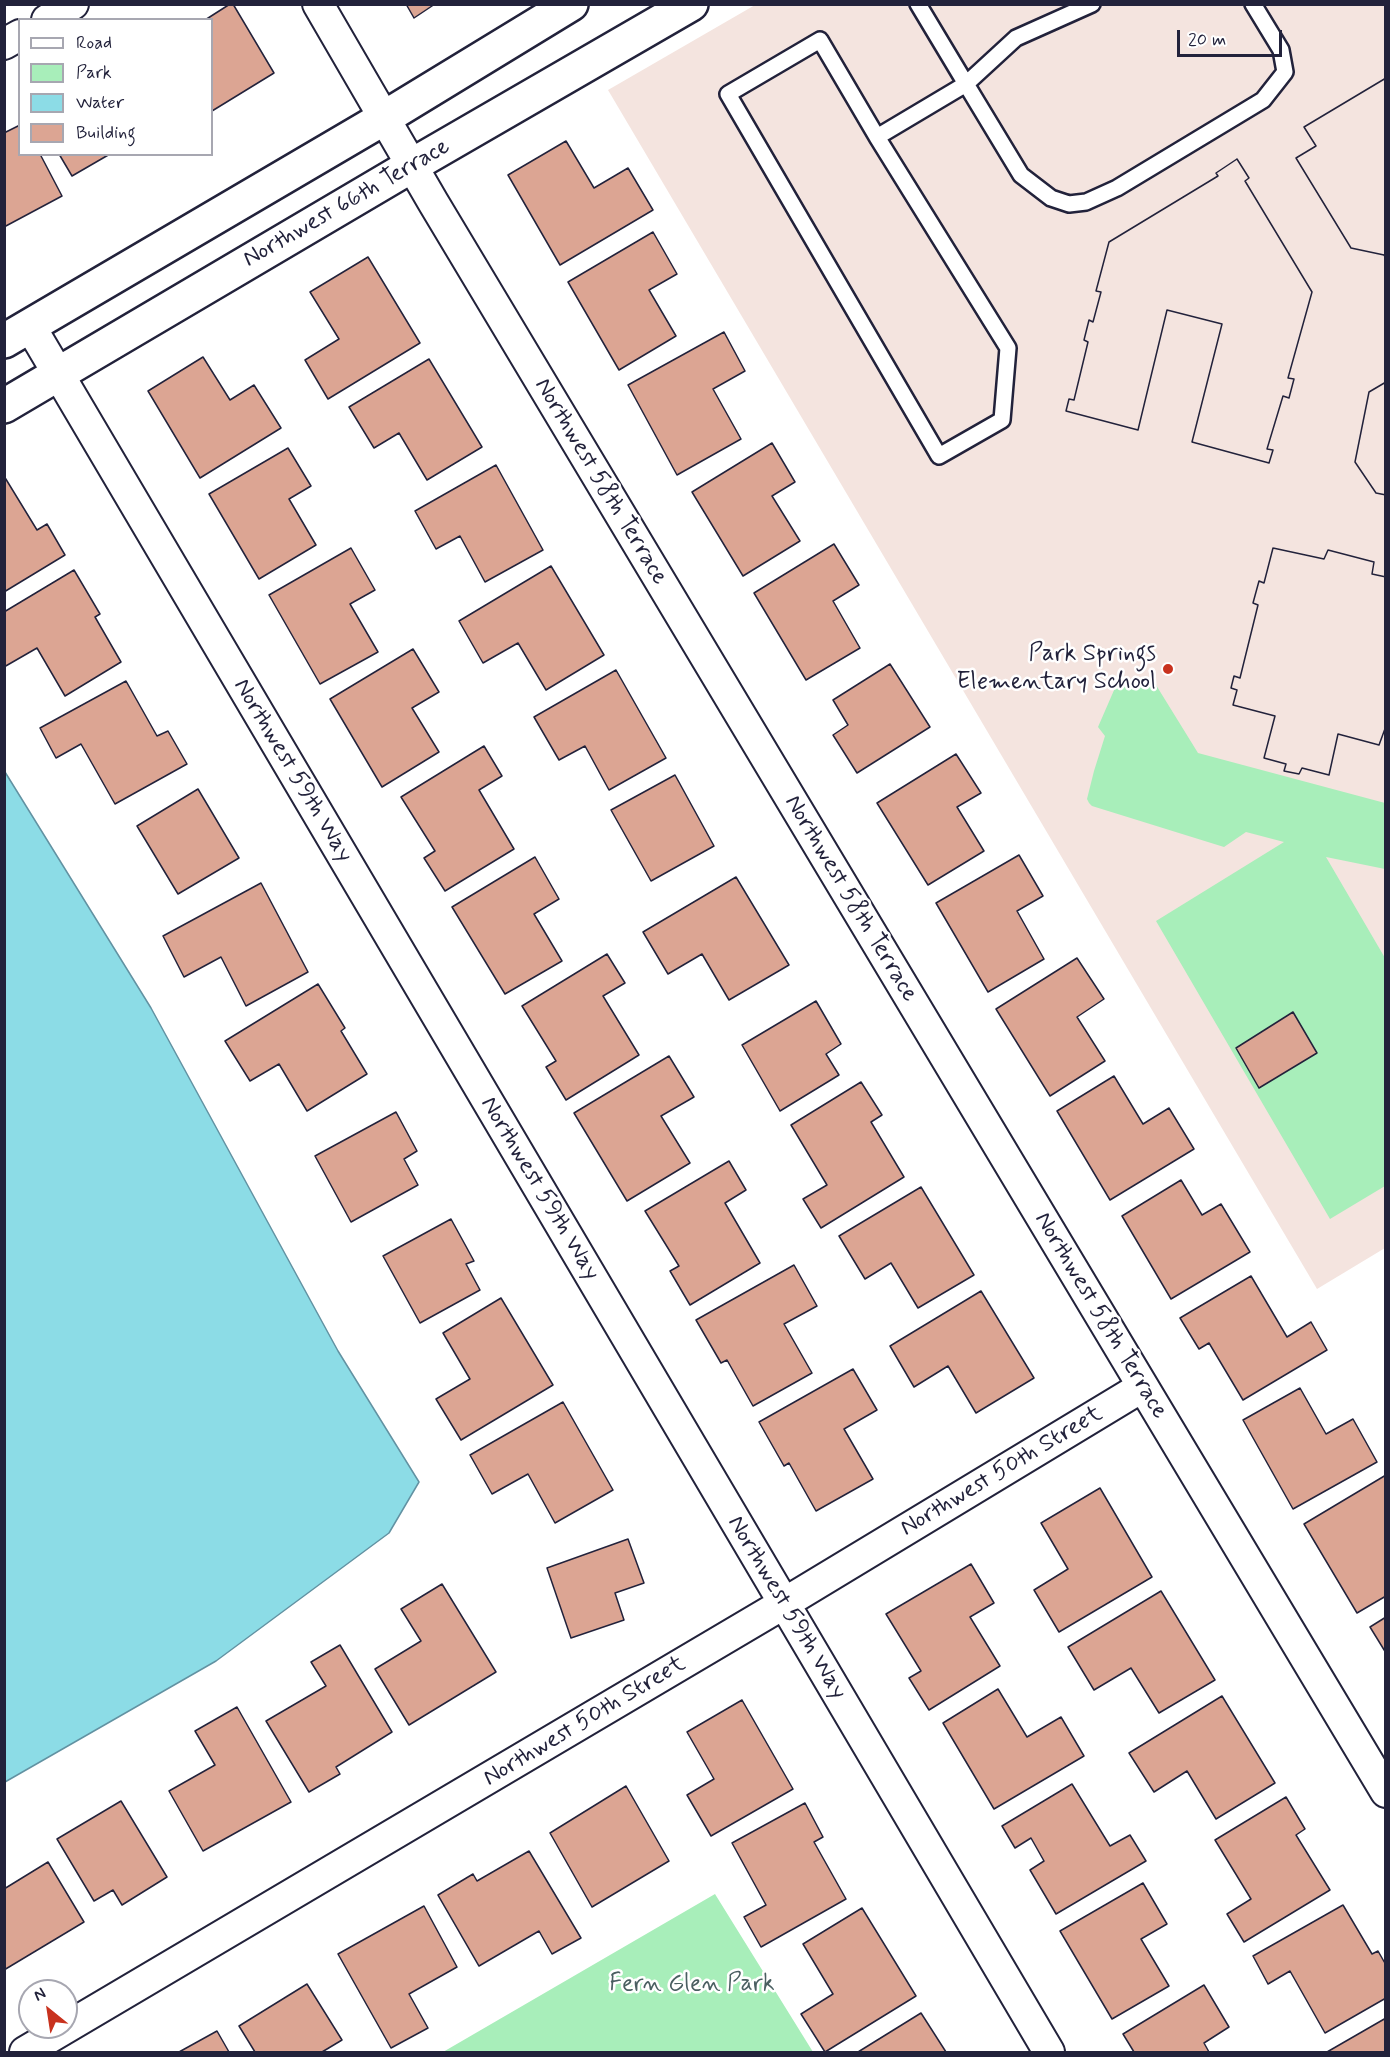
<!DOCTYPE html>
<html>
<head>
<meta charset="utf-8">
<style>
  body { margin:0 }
  #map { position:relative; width:1390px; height:2057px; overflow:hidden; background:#fff; font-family:Mynerve,sans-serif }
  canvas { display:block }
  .frame { position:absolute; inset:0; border:6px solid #22223b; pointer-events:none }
  .legend { position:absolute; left:18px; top:18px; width:195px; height:138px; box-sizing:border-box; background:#fff; border:2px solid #a7a7b1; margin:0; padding:8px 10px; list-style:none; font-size:18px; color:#22223b }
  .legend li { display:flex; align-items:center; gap:12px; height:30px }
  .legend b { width:30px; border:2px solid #a7a7b1 }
  .north { position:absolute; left:18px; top:1979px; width:60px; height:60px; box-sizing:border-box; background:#fff; border:2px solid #a7a7b1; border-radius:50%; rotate:330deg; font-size:16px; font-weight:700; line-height:24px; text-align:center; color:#22223b }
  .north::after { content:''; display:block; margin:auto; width:21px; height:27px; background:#c8321e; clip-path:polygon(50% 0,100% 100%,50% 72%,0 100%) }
  .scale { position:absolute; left:1177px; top:30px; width:105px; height:27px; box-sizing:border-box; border:3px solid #22223b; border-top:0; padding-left:8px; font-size:18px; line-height:21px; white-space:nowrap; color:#22223b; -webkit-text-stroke:4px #fff; paint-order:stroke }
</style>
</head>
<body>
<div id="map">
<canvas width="1390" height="2057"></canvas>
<div class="frame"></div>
<ul class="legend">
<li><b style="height:8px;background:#fff"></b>Road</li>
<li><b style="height:16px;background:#a8eeba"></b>Park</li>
<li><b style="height:16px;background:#8cdce6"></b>Water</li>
<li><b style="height:16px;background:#dca593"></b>Building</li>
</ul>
<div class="north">N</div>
<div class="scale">20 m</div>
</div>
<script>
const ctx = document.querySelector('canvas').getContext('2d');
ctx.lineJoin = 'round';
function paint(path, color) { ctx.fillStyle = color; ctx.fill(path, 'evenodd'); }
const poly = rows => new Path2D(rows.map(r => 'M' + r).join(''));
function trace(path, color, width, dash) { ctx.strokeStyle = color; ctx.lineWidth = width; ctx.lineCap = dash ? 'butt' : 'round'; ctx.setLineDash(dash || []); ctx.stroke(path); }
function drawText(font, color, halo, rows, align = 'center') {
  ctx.font = font + ' Mynerve,sans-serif'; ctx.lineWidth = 5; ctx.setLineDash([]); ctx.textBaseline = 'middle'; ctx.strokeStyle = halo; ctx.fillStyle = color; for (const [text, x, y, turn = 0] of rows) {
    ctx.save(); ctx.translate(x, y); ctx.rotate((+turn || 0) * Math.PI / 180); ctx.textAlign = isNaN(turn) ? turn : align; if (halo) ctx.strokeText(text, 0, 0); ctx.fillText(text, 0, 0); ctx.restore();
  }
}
paint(poly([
  [755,5,1385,5,1385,1248,1317,1289,608,90]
]), '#f4e4df');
paint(poly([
  [1118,681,1156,685,1198,753,1385,803,1385,869,1326,857,1385,958,1385,1186,1330,1219,1156,921,1284,842,1246,832,1224,847,1092,806,1089,803,1087,799,1094,771,1105,736,1098,727],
  [715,1894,813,2052,443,2052]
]), '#a8eeba');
const water = poly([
  [5,772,151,1008,338,1351,419,1482,389,1533,216,1661,5,1782,5,772]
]);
paint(water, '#8cdce6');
trace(water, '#6292a2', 1.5);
const building = poly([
  [230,4,233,4,274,73,212,111,212,20,205,20,230,4],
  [406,4,435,4,414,18,406,4],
  [1386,78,1386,259,1384,255,1351,248,1296,158,1316,146,1304,127,1386,78],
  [1386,78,1386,259,1384,255,1351,248,1296,158,1316,146,1304,127,1386,78],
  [20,125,20,154,40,154,62,196,4,227,4,133,20,125],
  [566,141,594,188,628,168,653,210,560,265,508,175,566,141],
  [59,154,110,154,72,176,59,154],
  [1237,159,1249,178,1245,181,1312,292,1288,378,1294,379,1289,398,1283,396,1267,449,1273,450,1269,463,1192,442,1222,324,1167,310,1138,430,1066,411,1069,399,1074,400,1088,342,1084,340,1089,320,1093,322,1101,292,1096,291,1109,242,1218,176,1216,173,1237,159],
  [1237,159,1249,178,1245,181,1312,292,1288,378,1294,379,1289,398,1283,396,1267,449,1273,450,1269,463,1192,442,1222,324,1167,310,1138,430,1066,411,1069,399,1074,400,1088,342,1084,340,1089,320,1093,322,1101,292,1096,291,1109,242,1218,176,1216,173,1237,159],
  [653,232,677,274,649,290,676,336,619,370,568,282,653,232],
  [368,257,420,343,328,399,305,360,339,339,310,292,368,257],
  [724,332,745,371,713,389,741,439,677,475,628,385,724,332],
  [203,357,230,400,254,385,281,428,200,478,148,391,203,357],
  [429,359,482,447,427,480,399,433,374,448,349,407,429,359],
  [1386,382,1386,495,1376,493,1355,462,1369,392,1386,382],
  [1386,382,1386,495,1376,493,1355,462,1369,392,1386,382],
  [772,443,795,482,772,496,800,541,743,576,692,492,772,443],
  [288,448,311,486,289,499,316,545,259,579,209,494,288,448],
  [496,465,543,550,485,582,460,536,436,549,415,511,496,465],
  [4,476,37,530,47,524,65,555,4,592,4,476],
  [834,544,859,585,833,601,860,648,806,680,754,593,834,544],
  [351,548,375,590,350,604,378,652,320,684,269,595,351,548],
  [1273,548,1324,559,1328,550,1374,562,1372,574,1386,577,1386,726,1379,745,1338,734,1329,775,1302,768,1299,774,1284,771,1286,764,1264,758,1275,716,1233,705,1237,690,1231,688,1234,676,1240,678,1258,605,1253,603,1259,581,1264,583,1273,548],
  [1273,548,1324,559,1328,550,1374,562,1372,574,1386,577,1386,726,1379,745,1338,734,1329,775,1302,768,1299,774,1284,771,1286,764,1264,758,1275,716,1233,705,1237,690,1231,688,1234,676,1240,678,1258,605,1253,603,1259,581,1264,583,1273,548],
  [551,566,604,655,546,690,518,643,483,663,459,621,551,566],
  [74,570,100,614,95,617,121,662,65,696,37,648,4,667,4,612,74,570],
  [413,649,439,692,412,708,439,752,382,787,330,699,413,649],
  [890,664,930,727,857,773,833,735,848,725,833,700,890,664],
  [616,670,666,758,609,790,585,746,559,760,534,717,616,670],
  [126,681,157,736,168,731,187,764,115,804,81,744,56,758,40,728,126,681],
  [484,746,502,776,479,790,514,849,445,891,424,858,435,851,401,797,484,746],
  [956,754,981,793,957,807,984,851,928,885,877,803,956,754],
  [675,775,714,846,651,881,611,810,675,775],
  [198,789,239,858,178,894,137,826,198,789],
  [1019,855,1043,896,1017,911,1044,959,988,992,936,903,1019,855],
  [535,857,559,899,534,914,562,961,505,994,452,907,535,857],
  [736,877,789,965,729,1000,702,954,668,974,643,932,736,877],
  [261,883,308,972,246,1006,221,957,184,977,163,936,261,883],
  [607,954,625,983,603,996,639,1055,566,1100,546,1067,556,1061,522,1006,607,954],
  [1077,958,1104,999,1077,1017,1105,1061,1050,1096,996,1009,1077,958],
  [318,984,345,1028,341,1031,367,1074,307,1111,279,1064,250,1081,225,1041,318,984],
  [816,1001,841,1044,826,1054,839,1075,780,1111,742,1045,816,1001],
  [1293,1012,1317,1053,1259,1088,1236,1048,1293,1012],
  [669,1056,694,1097,661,1116,690,1163,627,1201,574,1113,669,1056],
  [1114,1076,1143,1124,1169,1108,1194,1149,1110,1200,1057,1111,1114,1076],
  [861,1082,882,1115,871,1122,904,1177,821,1228,803,1199,827,1185,791,1125,861,1082],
  [396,1112,417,1151,404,1159,418,1185,351,1222,315,1156,396,1112],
  [729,1161,746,1190,725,1203,760,1263,690,1305,670,1271,679,1266,645,1211,729,1161],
  [1181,1180,1202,1215,1221,1204,1250,1252,1171,1299,1122,1216,1181,1180],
  [921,1187,974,1275,918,1308,891,1263,865,1279,839,1236,921,1187],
  [451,1219,474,1261,466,1264,480,1290,420,1323,383,1256,451,1219],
  [794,1265,817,1306,784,1324,812,1373,753,1406,727,1360,721,1363,696,1320,794,1265],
  [1251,1276,1287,1337,1311,1322,1327,1350,1243,1400,1209,1343,1199,1349,1180,1318,1251,1276],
  [981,1291,1034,1378,976,1413,948,1366,914,1387,890,1346,981,1291],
  [501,1298,553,1385,461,1440,436,1399,470,1379,443,1333,501,1298],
  [853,1369,877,1410,844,1429,873,1479,816,1511,789,1463,784,1466,759,1422,853,1369],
  [1300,1388,1326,1434,1353,1419,1377,1462,1293,1509,1243,1420,1300,1388],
  [563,1402,613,1490,555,1523,528,1474,492,1494,470,1455,563,1402],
  [1386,1475,1386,1596,1357,1613,1304,1524,1386,1475],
  [1100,1488,1152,1577,1059,1632,1034,1590,1068,1569,1041,1523,1100,1488],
  [628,1539,644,1583,615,1593,624,1620,571,1638,547,1568,628,1539],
  [971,1564,994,1603,970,1617,1000,1666,929,1710,909,1678,921,1671,886,1614,971,1564],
  [442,1584,496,1672,409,1725,375,1669,421,1641,401,1609,442,1584],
  [1161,1591,1215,1680,1159,1713,1131,1668,1094,1690,1068,1647,1161,1591],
  [1386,1617,1386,1653,1370,1627,1386,1617],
  [340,1645,392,1732,336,1767,340,1774,309,1792,266,1721,326,1686,311,1662,340,1645],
  [998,1689,1027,1737,1061,1717,1084,1756,994,1809,943,1723,998,1689],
  [1222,1696,1275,1783,1216,1819,1187,1771,1154,1792,1129,1753,1222,1696],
  [742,1700,793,1789,711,1836,687,1795,714,1779,687,1732,742,1700],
  [237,1707,291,1802,203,1851,169,1791,215,1765,195,1731,237,1707],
  [1072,1784,1110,1846,1130,1835,1146,1861,1056,1914,1030,1870,1044,1861,1031,1838,1015,1848,1002,1826,1072,1784],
  [626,1786,669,1861,592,1907,550,1833,626,1786],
  [1286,1797,1305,1829,1296,1835,1330,1890,1244,1942,1227,1914,1251,1899,1215,1840,1286,1797],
  [121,1801,167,1877,122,1905,113,1890,94,1901,57,1839,121,1801],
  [805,1803,823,1837,814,1842,846,1899,761,1947,744,1917,766,1905,732,1843,805,1803],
  [529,1851,581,1938,552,1954,539,1931,479,1966,438,1895,473,1874,477,1881,529,1851],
  [48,1862,84,1922,4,1970,4,1889,48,1862],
  [1143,1883,1167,1924,1141,1939,1169,1986,1112,2019,1060,1931,1143,1883],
  [1343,1905,1372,1954,1378,1951,1386,1965,1386,1998,1325,2033,1290,1971,1268,1984,1253,1956,1343,1905],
  [424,1906,457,1967,409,1994,428,2028,391,2048,338,1954,424,1906],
  [862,1908,916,1996,825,2052,801,2014,833,1994,803,1944,862,1908],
  [307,1984,342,2040,322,2052,255,2052,239,2026,307,1984],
  [1204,1985,1229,2027,1204,2043,1209,2052,1134,2052,1123,2034,1204,1985],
  [921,2013,946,2052,858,2052,921,2013],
  [1386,2018,1386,2052,1327,2052,1386,2018],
  [217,2031,229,2052,179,2052,217,2031]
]);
paint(building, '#dca593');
trace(building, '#22223b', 1.5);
const lane = poly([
  [1092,4,1016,38,966,84,1021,175,1051,198,1069,204,1086,202,1117,188,1263,100,1285,72,1281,50,1253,4],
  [820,40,877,137,1008,348,1002,420,939,456,728,94,820,40],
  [877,137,966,84,918,4]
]);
const street = poly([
  [318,4,433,202,1386,1792],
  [47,20,73,4],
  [4,44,20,35],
  [30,326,1049,2052],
  [25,2052,783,1604,1142,1387]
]);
const secondary = poly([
  [4,341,384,118,571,4],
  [4,406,411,166,691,4]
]);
trace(lane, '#22223b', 20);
trace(street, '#22223b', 34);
trace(secondary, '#22223b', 38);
trace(lane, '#fff', 15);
trace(street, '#fff', 30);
trace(secondary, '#fff', 33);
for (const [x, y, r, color] of [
  [1168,669,6,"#c8321e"]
]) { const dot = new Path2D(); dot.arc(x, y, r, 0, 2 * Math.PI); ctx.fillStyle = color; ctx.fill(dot); trace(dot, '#fff', 2); }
drawText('24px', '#22223b', '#fff', [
  ["Northwest 66th Terrace",347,204,-30],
  ["Northwest 58th Terrace",600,482,59],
  ["Northwest 59th Way",292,771,59],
  ["Northwest 58th Terrace",850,899,59],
  ["Northwest 59th Way",539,1189,59],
  ["Northwest 58th Terrace",1100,1316,59],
  ["Northwest 50th Street",1002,1472,-31],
  ["Northwest 59th Way",786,1608,59],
  ["Northwest 50th Street",585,1722,-31]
]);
drawText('24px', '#22223b', '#fff', [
  ["Park Springs",1156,655],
  ["Elementary School",1156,683]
], 'right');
drawText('24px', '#4a5f61', '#fff', [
  ["Fern Glen Park",692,1985]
]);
</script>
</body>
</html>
